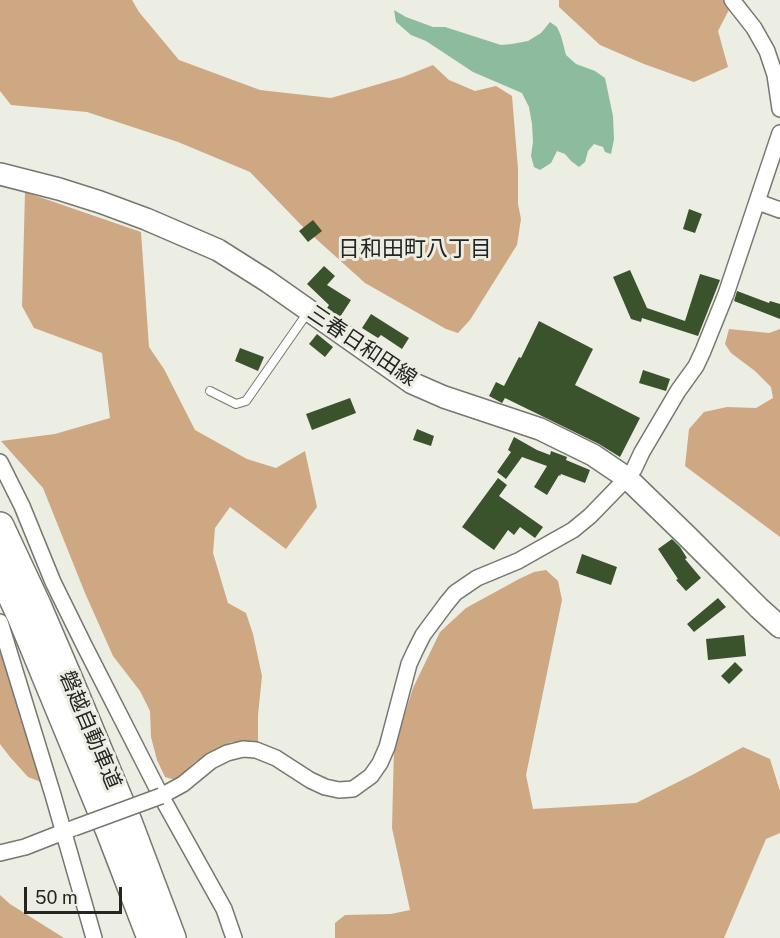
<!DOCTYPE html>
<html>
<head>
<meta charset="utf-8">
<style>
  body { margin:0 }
  #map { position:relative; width:780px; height:938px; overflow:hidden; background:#ecede3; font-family:"Public Sans",sans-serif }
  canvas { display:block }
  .scale { position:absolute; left:24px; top:887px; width:98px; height:27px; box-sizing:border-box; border:3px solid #252522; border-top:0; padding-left:8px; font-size:18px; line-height:21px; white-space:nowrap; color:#252522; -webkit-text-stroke:4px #ecede3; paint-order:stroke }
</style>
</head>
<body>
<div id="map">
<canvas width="780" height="938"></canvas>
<div class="scale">50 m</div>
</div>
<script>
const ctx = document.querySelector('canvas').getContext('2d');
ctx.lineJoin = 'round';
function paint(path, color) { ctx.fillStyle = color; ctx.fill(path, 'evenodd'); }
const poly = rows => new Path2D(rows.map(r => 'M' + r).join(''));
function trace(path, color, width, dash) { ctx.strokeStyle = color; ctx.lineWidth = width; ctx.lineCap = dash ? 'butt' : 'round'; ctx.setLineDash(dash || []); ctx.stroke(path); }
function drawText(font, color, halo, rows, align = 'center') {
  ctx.font = font + ' "Public Sans","Noto Sans JP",sans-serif'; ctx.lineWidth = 6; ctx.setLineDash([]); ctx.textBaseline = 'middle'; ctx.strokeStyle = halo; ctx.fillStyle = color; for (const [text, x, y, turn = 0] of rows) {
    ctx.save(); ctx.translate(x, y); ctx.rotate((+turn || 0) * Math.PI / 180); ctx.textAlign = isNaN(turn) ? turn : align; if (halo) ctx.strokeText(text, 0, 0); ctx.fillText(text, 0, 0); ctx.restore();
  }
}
paint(poly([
  [0,0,132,0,139,12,179,60,260,90,331,98,403,77,433,65,449,80,475,91,496,86,512,96,518,169,518,204,521,219,517,245,470,320,458,333,446,329,365,283,304,228,250,172,178,142,87,112,11,105,0,91],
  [559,0,734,0,718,31,728,67,694,82,644,64,600,45,559,7],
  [25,192,141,232,149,347,164,369,195,430,247,459,276,468,305,451,317,507,286,549,230,507,215,528,213,553,228,603,246,613,253,634,262,676,258,715,258,742,231,742,195,762,176,780,165,777,157,760,151,737,150,711,140,691,113,656,85,593,43,488,1,441,55,434,110,418,102,353,34,328,22,306],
  [729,329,769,333,780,329,780,537,685,466,689,429,704,412,727,407,756,408,773,398,771,387,755,371,731,353,725,344],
  [546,570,558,581,562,600,526,775,533,809,636,803,694,774,743,747,770,759,780,791,780,833,766,839,724,938,335,938,335,923,345,915,391,914,410,910,392,828,394,748,413,688,440,632,466,608,519,579,534,572],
  [0,650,46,784,28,777,10,757,0,744],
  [0,895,10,904,64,938,0,938]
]), '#cea883');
paint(poly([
  [394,10,406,17,433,27,445,27,501,45,512,44,528,41,541,33,550,22,557,27,561,36,566,55,576,64,595,71,605,78,613,116,614,139,611,154,605,152,603,147,594,144,588,151,585,162,579,167,571,161,565,154,557,151,551,163,540,170,534,167,531,156,533,142,532,124,529,107,522,93,473,72,426,41,411,35,396,22]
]), '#8cbc9d');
paint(poly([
  [689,209,702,214,695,233,683,229],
  [313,220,322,231,308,242,299,231],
  [324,266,335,276,327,285,351,300,340,317,327,308,329,305,307,284],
  [630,270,647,308,685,321,700,274,720,280,698,336,642,318,641,322,631,319,613,277],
  [737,291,769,303,770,301,780,304,780,319,734,301],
  [371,314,409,338,402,349,381,335,378,338,362,328],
  [539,321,593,349,575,385,640,418,620,457,599,444,505,398,502,403,489,396,496,382,504,386,519,357,521,358],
  [317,334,333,347,325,357,309,344],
  [240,348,264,357,258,371,235,361],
  [643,370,670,379,666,391,639,383],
  [350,398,356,413,312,430,306,414],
  [417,429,434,436,431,446,413,440],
  [514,437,537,450,550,455,551,451,567,457,566,460,590,470,585,483,561,474,560,476,559,475,547,495,534,487,547,466,522,457,506,479,497,472,511,452,508,450],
  [498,478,507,485,499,496,543,527,535,538,520,527,514,535,508,530,494,550,462,527],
  [672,539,680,547,687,558,685,559,701,578,686,591,676,580,678,579,658,549],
  [582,554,617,567,611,585,576,573],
  [718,598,726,607,694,632,687,624],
  [744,635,746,656,708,660,706,639],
  [735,662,743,670,729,684,721,676]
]), '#3b532c');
const lane = poly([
  [210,391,236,404,246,401,308,312]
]);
const street = poly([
  [732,0,754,28,767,51,775,75,780,109],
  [758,202,780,210],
  [0,462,22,506,53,582,84,645,161,796,224,909,234,938],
  [0,622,53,795,94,938],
  [161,796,183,784,211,761,227,753,243,749,256,750,276,758,310,780,325,787,339,790,353,789,371,776,380,763,387,747,409,664,415,651,423,635,446,604,455,593,477,578,518,561,573,530,590,516,627,478,634,469,642,452,678,391,696,366,703,351,726,294,780,133],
  [0,853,25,847,71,829]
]);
const secondary = poly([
  [0,174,59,189,100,202,146,219,218,250,267,281,412,383,444,397,540,429,593,455,627,478,686,535,759,608,780,627]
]);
const highway = poly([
  [0,526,37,605,67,675,127,819,172,938],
  [0,571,21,616,109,829,151,938]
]);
trace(lane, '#76776f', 10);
trace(street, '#76776f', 18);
trace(secondary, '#76776f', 24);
trace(highway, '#76776f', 30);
trace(lane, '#fff', 8);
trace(street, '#fff', 15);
trace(secondary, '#fff', 21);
trace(highway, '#fff', 27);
const streetBridge = poly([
  [74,828,161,796]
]);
trace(streetBridge, '#76776f', 18, []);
trace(streetBridge, '#fff', 15);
drawText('21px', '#252522', '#ecede3', [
  ["三春日和田線",362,346,34],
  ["磐越自動車道",90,730,67]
]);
drawText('22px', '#252522', '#ecede3', [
  ["日和田町八丁目",415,249]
]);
</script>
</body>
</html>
